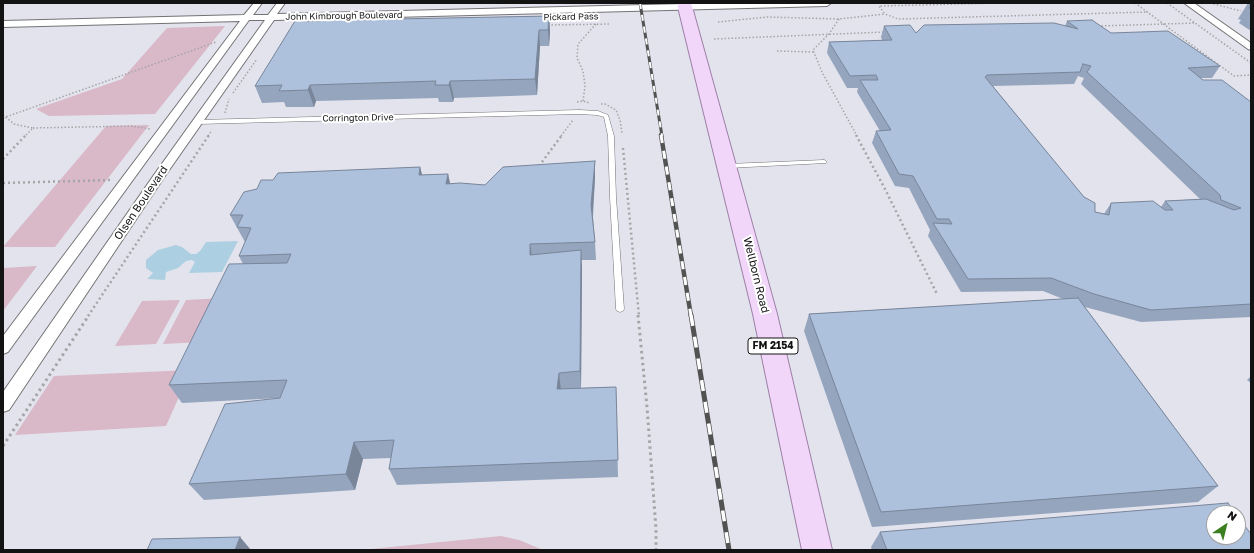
<!DOCTYPE html>
<html>
<head>
<meta charset="utf-8">
<style>
  body { margin:0 }
  #map { position:relative; width:1254px; height:553px; overflow:hidden; background:#f1f1f4; font-family:"Golos Text",sans-serif }
  canvas { display:block }
  .frame { position:absolute; inset:0; border:4px solid #131314; pointer-events:none }
  .north { position:absolute; left:1206px; top:505px; width:40px; height:40px; box-sizing:border-box; background:#fff; border:1px solid #a1a1a1; border-radius:50%; rotate:35deg; font-size:11px; font-weight:700; line-height:16px; text-align:center; color:#131314 }
  .north::after { content:''; display:block; margin:auto; width:14px; height:18px; background:#3c7f21; clip-path:polygon(50% 0,100% 100%,50% 72%,0 100%) }
</style>
</head>
<body>
<div id="map">
<canvas width="1254" height="553"></canvas>
<div class="frame"></div>
<div class="north">N</div>
</div>
<script>
const ctx = document.querySelector('canvas').getContext('2d');
ctx.lineJoin = 'round';
function paint(path, color) { ctx.fillStyle = color; ctx.fill(path, 'evenodd'); }
const poly = rows => new Path2D(rows.map(r => 'M' + r).join(''));
function trace(path, color, width, dash) { ctx.strokeStyle = color; ctx.lineWidth = width; ctx.lineCap = dash ? 'butt' : 'round'; ctx.setLineDash(dash || []); ctx.stroke(path); }
function drawText(font, color, halo, rows, align = 'center') {
  ctx.font = font + ' "Golos Text",sans-serif'; ctx.lineWidth = 4; ctx.setLineDash([]); ctx.textBaseline = 'middle'; ctx.strokeStyle = halo; ctx.fillStyle = color; for (const [text, x, y, turn = 0] of rows) {
    ctx.save(); ctx.translate(x, y); ctx.rotate((+turn || 0) * Math.PI / 180); ctx.textAlign = isNaN(turn) ? turn : align; if (halo) ctx.strokeText(text, 0, 0); ctx.fillText(text, 0, 0); ctx.restore();
  }
}
paint(poly([
  [3,3,1251,3,1251,550,3,550],
  [1214,513,1238,513,1238,537,1214,537]
]), '#e3e3ed');
paint(poly([
  [225,26,155,114,49,116,36,109,122,79,167,28],
  [149,125,55,247,3,247,106,126],
  [37,266,3,311,3,268],
  [223,298,203,342,163,344,186,300],
  [180,300,156,344,115,346,142,301],
  [191,370,166,426,15,435,54,376],
  [501,536,519,540,543,550,361,550]
]), '#d9b8c8');
paint(poly([
  [238,241,222,272,189,273,195,262,192,260,186,261,178,268,166,272,165,280,147,279,153,273,146,268,146,260,158,250,176,245,182,247,191,254,196,254,200,251,206,242]
]), '#acd0e1');
const service = poly([
  [579,110,598,111,608,115,614,136,616,197,624,309,623,311,620,312,617,311,616,309,610,197,608,136,604,117,597,115,579,114,198,124,195,122,198,120,579,110],
  [824,160,826,161,826,163,728,168,725,166,728,164,824,160]
]);
const minor = poly([
  [254,3,262,3,253,15,268,15,277,3,285,3,277,14,726,3,831,3,827,6,274,20,165,176,9,410,3,412,3,392,156,172,265,20,249,20,8,352,3,354,3,336,240,21,3,27,3,21,244,15,254,3],
  [1184,3,1194,3,1251,43,1251,50,1248,49,1184,3]
]);
const primary = poly([
  [677,3,691,3,777,314,832,550,802,550,753,314,677,3]
]);
trace(service, '#737376', 1);
trace(minor, '#737376', 2);
trace(primary, '#9d80a7', 2);
trace(poly([
  [1001,3,879,6,885,14,898,19,1148,12],
  [1135,3,1234,76,1251,75],
  [1167,3,1251,63],
  [1210,3,1241,11],
  [839,19,829,34,813,50,822,72,857,136],
  [718,22,767,17,839,19,885,14],
  [548,25,611,24],
  [1098,26,1196,23],
  [714,39,885,32],
  [777,51,813,52],
  [233,93,257,59],
  [583,101,585,86,583,71,577,58,578,44,596,24],
  [577,102,583,101,590,103],
  [601,104,605,104,616,110,620,120,622,133],
  [225,113,229,99],
  [3,115,14,124,33,128,25,136],
  [3,118,216,42],
  [33,128,132,126,150,129],
  [208,136,212,130],
  [561,136,573,120]
]), '#a5a5a7', 1.5, [1.5, 2]);
trace(poly([
  [856,135,885,189,937,294],
  [623,148,639,316],
  [3,159,26,135],
  [542,162,562,135],
  [3,183,112,180],
  [88,316,209,135]
]), '#a5a5a7', 2.5, [2, 3]);
trace(poly([
  [638,315,647,407,656,529,656,550],
  [3,446,89,315]
]), '#a5a5a7', 3, [2.5, 3.5]);
paint(service, '#fff');
paint(minor, '#fff');
paint(primary, '#f1d6fa');
const railFar2 = poly([
  [640,3,662,136]
]);
const railFar1 = poly([
  [661,135,691,316]
]);
const rail = poly([
  [691,315,729,550]
]);
trace(railFar2, '#525253', 3);
trace(railFar1, '#525253', 4.5);
trace(rail, '#525253', 5);
trace(railFar2, '#fff', 2, [6]);
trace(railFar1, '#fff', 3, [8]);
trace(rail, '#fff', 3.5, [11]);
paint(poly([
  [1248,3,1251,3,1251,31,1239,23,1241,20,1238,19],
  [549,16,550,32,549,46,540,46,537,95,454,98,453,102,439,102,438,98,316,101,314,107,286,107,284,102,262,103,255,86,320,21],
  [1067,21,1111,33,1220,66,1212,78,1201,78,1203,80,1251,102,1251,317,1141,322,1085,307,1218,486,1198,502,872,527,804,331,809,314,1063,299,1043,291,961,292,928,236,930,230,909,188,895,186,872,143,876,131,880,131,857,92,858,88,847,88,827,53,829,42,882,40,881,37,884,26,916,33,1065,26],
  [1078,76,1084,78,1081,84,1200,199,1165,201,1161,207,1111,203,1104,214,1095,212,993,86,1074,84],
  [595,161,595,178,593,217,595,242,596,260,581,260,582,268,581,388,616,387,618,477,397,485,389,469,391,458,363,459,355,490,204,500,189,484,280,398,182,403,169,385,243,264,239,256,245,242,230,215,257,189,273,180,420,167,422,175,448,174,450,184,485,185],
  [1251,376,1251,383,1247,380],
  [880,532,1251,550,872,550,871,547]
]), '#95a5bd');
paint(poly([
  [345,16,350,31,343,20],
  [549,16,550,32,549,46,548,30],
  [539,30,540,46,537,95,535,79],
  [450,81,454,98,453,102,449,85],
  [310,85,316,101,314,107,308,90],
  [595,161,595,178,592,222,591,205],
  [420,167,425,185,419,175],
  [448,174,452,192,446,184],
  [530,244,533,262,530,255],
  [581,250,582,268,581,389,580,371],
  [559,373,561,390,557,389],
  [354,442,363,459,355,490,346,474],
  [240,537,251,550,235,550]
]), '#79869a');
const building = poly([
  [1248,3,1251,3,1251,9,1249,8,1251,5,1248,3],
  [322,16,345,16,343,20,549,16,548,30,539,30,535,79,450,81,449,85,435,85,436,81,310,85,308,90,279,91,282,85,255,86,295,21,320,21,322,16],
  [1092,20,1111,33,1168,31,1220,66,1188,68,1203,80,1222,80,1251,102,1251,304,1151,310,1094,294,1051,278,968,279,933,223,952,224,949,219,937,219,913,176,899,174,876,131,891,130,860,80,878,80,876,75,850,76,829,42,892,40,884,26,910,25,916,33,924,25,1054,23,1078,29,1067,21,1092,20],
  [1083,64,1091,66,1087,72,1220,195,1221,200,1241,208,1234,210,1206,199,1165,201,1173,210,1165,210,1153,201,1111,203,1109,215,1095,212,1095,203,1084,197,985,77,987,75,1080,72,1083,64],
  [595,161,591,205,595,242,530,244,530,255,581,250,580,371,559,373,557,389,616,387,618,460,389,469,394,440,354,442,346,474,189,484,225,404,280,398,287,380,169,385,229,264,287,263,291,254,239,256,251,228,237,227,243,215,230,215,244,192,257,189,261,180,273,180,278,173,420,167,419,175,448,174,446,184,460,183,485,185,503,167,595,161],
  [1078,298,1218,486,881,512,809,314,1078,298],
  [1228,503,1235,513,1214,513,1214,537,1238,537,1238,517,1251,534,1251,550,887,550,880,532,1228,503],
  [240,537,235,550,147,550,152,539,240,537]
]);
paint(building, '#adc0dc');
trace(building, '#79869a', 1);
drawText('9px', '#131314', '#fff', [
  ["John Kimbrough Boulevard",344,16,-1],
  ["Pickard Pass",571,17,-1],
  ["Corrington Drive",358,118,-1]
]);
for (const [x, y, w] of [
  [773,346,50]
]) { const box = new Path2D(); box.roundRect(x - w / 2, y - 8, w, 16, 3); ctx.fillStyle = '#fff'; ctx.fill(box); trace(box, '#131314', 1); }
drawText('bold 10px', '#131314', null, [
  ["FM 2154",773,346]
]);
drawText('11px', '#131314', '#fff', [
  ["Olsen Boulevard",141,203,-56],
  ["Wellborn Road",756,275,76]
]);
</script>
</body>
</html>
